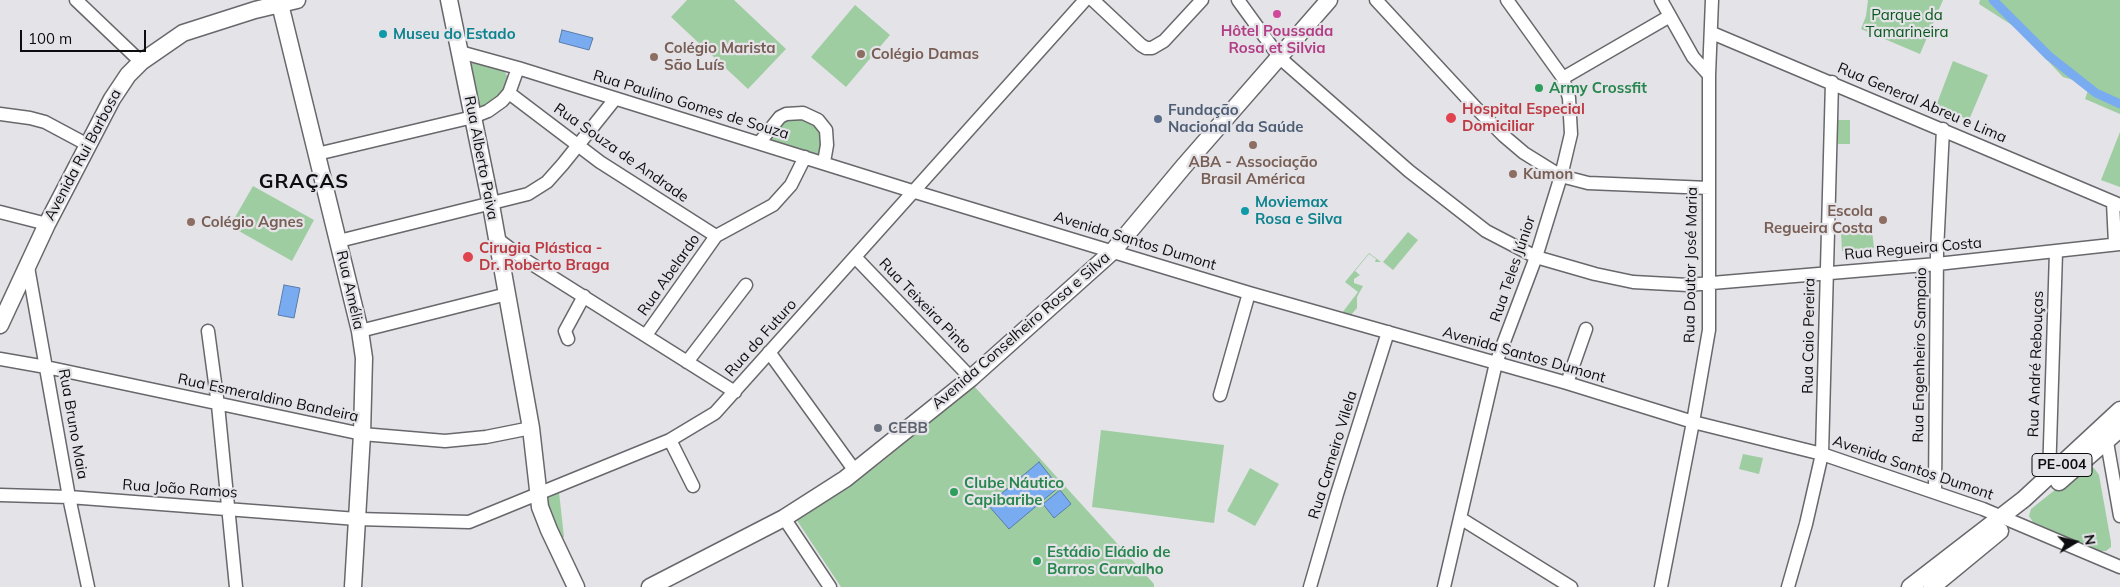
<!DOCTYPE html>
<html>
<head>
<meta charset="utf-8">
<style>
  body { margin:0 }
  #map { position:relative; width:2120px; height:587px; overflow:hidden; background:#e4e3e8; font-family:Mulish,sans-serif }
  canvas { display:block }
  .north { position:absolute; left:2050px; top:517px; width:50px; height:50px; -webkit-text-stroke:4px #e4e3e8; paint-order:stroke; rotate:81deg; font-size:14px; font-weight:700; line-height:20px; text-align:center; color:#0d0d0f }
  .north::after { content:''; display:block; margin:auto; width:18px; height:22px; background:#0d0d0f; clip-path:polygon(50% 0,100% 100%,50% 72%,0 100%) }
  .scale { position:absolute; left:20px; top:30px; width:126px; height:22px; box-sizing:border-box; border:2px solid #0d0d0f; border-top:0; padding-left:6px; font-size:15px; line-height:18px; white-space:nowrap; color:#0d0d0f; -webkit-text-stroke:4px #e4e3e8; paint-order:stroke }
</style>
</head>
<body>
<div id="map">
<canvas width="2120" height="587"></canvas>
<div class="north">N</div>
<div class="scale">100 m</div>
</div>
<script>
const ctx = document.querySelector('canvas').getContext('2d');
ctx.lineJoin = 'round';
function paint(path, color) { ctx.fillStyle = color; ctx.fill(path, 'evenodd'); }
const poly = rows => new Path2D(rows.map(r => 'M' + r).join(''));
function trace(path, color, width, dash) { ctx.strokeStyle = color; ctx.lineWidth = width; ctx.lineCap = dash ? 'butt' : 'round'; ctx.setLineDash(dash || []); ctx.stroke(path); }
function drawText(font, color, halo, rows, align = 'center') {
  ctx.font = font + ' Mulish,sans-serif'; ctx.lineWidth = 4.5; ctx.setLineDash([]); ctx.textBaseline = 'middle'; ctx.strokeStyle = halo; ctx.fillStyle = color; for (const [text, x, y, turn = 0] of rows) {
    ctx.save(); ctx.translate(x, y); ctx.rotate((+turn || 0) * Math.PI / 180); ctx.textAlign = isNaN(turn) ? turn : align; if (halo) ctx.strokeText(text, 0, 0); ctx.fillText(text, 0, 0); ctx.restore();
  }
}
paint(poly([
  [687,0,734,0,786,49,748,89,671,17],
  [1868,0,1943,0,1920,54,1861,29,1866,16],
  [1980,0,2120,0,2120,114,2085,99,2090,85,2063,77,2018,29,1979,4],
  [855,5,890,35,846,87,811,57],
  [471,61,504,70,508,78,504,95,480,110],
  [1953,61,1988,75,1969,120,1936,106],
  [803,117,820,129,822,152,818,157,769,142,768,138,777,127,788,119],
  [1838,120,1850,120,1850,144,1838,144],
  [2120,132,2120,187,2101,180],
  [253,186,314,220,292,261,230,226],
  [1872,230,1874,248,1842,251,1841,232],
  [1408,232,1418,240,1393,270,1383,262],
  [1369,253,1381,262,1375,262,1376,259,1369,254,1355,271,1360,275,1354,279,1354,283,1363,286,1357,297,1357,308,1350,316,1342,313,1358,292,1345,282],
  [974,386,1154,584,1154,587,841,587,796,519,879,464],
  [1101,430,1224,445,1214,523,1092,507],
  [1743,454,1763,458,1759,474,1739,469],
  [2087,467,2094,468,2099,475,2111,542,2111,547,2106,551,2099,551,2033,522,2029,516,2031,509,2081,469],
  [1250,468,1279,484,1255,526,1227,511],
  [559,492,564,537,558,540,545,502,548,498]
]), '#9fcda2');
const water = poly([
  [562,30,593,38,589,50,559,42,562,30],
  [284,285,300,288,294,318,278,315,284,285],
  [1039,462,1059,487,1009,529,988,505,1039,462],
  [1060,490,1071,504,1054,518,1043,504,1060,490]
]);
paint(water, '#79abf0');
trace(water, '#597cac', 1);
trace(poly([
  [1993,0,2049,56,2096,93,2120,104]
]), '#79abf0', 9);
const minor = poly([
  [76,0,141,62],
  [1093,0,1141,45,1146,48,1152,48,1164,41,1202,0],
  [1238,0,1280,58,1409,171,1486,231,1536,257,1595,274,1633,282,1688,285,1937,264,2120,244],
  [1376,0,1477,109,1504,136,1524,153,1561,176,1588,183,1709,188],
  [1661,0,1693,57,1709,75],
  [1712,33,2120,205],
  [460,52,518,68,912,191,1249,293,1567,383,1693,422,1822,454,1983,509,2120,567],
  [1563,78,1670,16],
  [509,93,600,162,716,236],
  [0,114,30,118,45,122,88,145],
  [759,143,780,117,786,114,803,113,818,120,826,130,827,145,824,162],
  [317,154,473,117,488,111,502,101,509,93,518,68],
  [2113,202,2115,244],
  [0,212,47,224],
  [496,238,527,261,735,392],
  [339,241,528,194,547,182,563,164,615,99],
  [855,257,971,378],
  [28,267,69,497,88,587],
  [208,331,218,405,236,587],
  [360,331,507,294],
  [646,335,716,236,773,205,791,185,805,157],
  [568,339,565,331,584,296],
  [769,352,855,471],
  [0,359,46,367,362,434,445,441,486,437,531,428],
  [687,362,746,285],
  [1567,383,1586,329],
  [1220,395,1249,293],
  [670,440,693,486],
  [2107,442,2120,516],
  [2049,477,2056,252],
  [1935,492,1937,251,1943,129],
  [0,495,69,497,357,519,469,522,670,440,715,413,1085,0],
  [784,518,830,587],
  [1460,518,1571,587],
  [1310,587,1337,494,1388,332],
  [1444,587,1496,363,1536,257,1561,176,1571,134,1569,98,1563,78,1507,0],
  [1661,587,1693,422,1709,330,1709,75,1712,0],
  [1788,587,1806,524,1822,454,1832,82]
]);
const major = poly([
  [279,0,360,331,364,358,362,434,353,587],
  [449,0,491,205,531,428,540,507,549,530,576,587],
  [0,325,47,224,112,99,128,75,141,62,183,33,255,10,297,0],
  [2059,482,2120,429],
  [650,587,784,518,845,479,971,378,1113,251,1184,166,1329,0],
  [1910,587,2024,499,2120,410],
  [1932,587,2000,531]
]);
trace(minor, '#69676c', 15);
trace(major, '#69676c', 19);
trace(minor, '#fff', 12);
trace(major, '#fff', 16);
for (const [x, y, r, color] of [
  [1277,14,5,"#d1479c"],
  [383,34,5,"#0f9aa8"],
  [861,54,5,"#8d6e63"],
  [654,57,5,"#8d6e63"],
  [1539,88,5,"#2e9e5b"],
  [1451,118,6,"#e0444e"],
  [1158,119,5,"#5c6f8a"],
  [1253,145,5,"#8d6e63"],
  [1513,174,5,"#8d6e63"],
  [1245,211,5,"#0f9aa8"],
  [1883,220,5,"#8d6e63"],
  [191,222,5,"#8d6e63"],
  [468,257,6,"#e0444e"],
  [878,428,5,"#6b7280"],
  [954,492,5,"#2e9e5b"],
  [1037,561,5,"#2e9e5b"]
]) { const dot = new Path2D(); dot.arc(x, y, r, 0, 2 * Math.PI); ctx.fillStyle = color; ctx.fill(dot); trace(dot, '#e4e3e8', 2); }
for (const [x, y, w] of [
  [2062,465,60]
]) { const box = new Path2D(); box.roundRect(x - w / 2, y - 11.5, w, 23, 4); ctx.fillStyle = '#e4e3e8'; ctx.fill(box); trace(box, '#0d0d0f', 1); }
drawText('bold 14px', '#0d0d0f', null, [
  ["PE-004",2062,465]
]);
drawText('15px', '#08571c', '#e4e3e8', [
  ["Parque da",1907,15],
  ["Tamarineira",1907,32]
]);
drawText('bold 15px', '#b23c85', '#e4e3e8', [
  ["Hôtel Poussada",1277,31],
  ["Rosa et Silvia",1277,48]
]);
drawText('bold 15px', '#0d838f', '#e4e3e8', [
  ["Museu do Estado",393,34],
  ["Moviemax",1255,202],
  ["Rosa e Silva",1255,219]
], 'left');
drawText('bold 15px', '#785e54', '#e4e3e8', [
  ["Colégio Marista",664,48],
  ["São Luís",664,65],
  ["Colégio Damas",871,54],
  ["ABA - Associação",1253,162,"center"],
  ["Brasil América",1253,179,"center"],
  ["Kumon",1523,174],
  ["Escola",1873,211,"right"],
  ["Regueira Costa",1873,228,"right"],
  ["Colégio Agnes",201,222]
], 'left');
drawText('bold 15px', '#27864d', '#e4e3e8', [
  ["Army Crossfit",1549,88],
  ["Clube Náutico",964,483],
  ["Capibaribe",964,500],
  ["Estádio Eládio de",1047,552],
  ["Barros Carvalho",1047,569]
], 'left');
drawText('15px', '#0d0d0f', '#e4e3e8', [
  ["Rua General Abreu e Lima",1922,103,23],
  ["Rua Paulino Gomes de Souza",691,105,17],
  ["Rua Souza de Andrade",621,153,35],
  ["Avenida Rui Barbosa",83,155,-62],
  ["Rua Alberto Paiva",481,158,79],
  ["Avenida Santos Dumont",1135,241,17],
  ["Rua Regueira Costa",1913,249,-5],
  ["Rua Doutor José Maria",1691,265,-89],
  ["Rua Teles Júnior",1513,269,-71],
  ["Rua Abelardo",669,275,-55],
  ["Rua Amélia",350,290,77],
  ["Rua Teixeira Pinto",925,306,46],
  ["Avenida Conselheiro Rosa e Silva",1021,331,-41],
  ["Rua Caio Pereira",1809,336,-89],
  ["Rua do Futuro",761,338,-48],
  ["Avenida Santos Dumont",1524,355,16],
  ["Rua Engenheiro Sampaio",1920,355,-89],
  ["Rua André Rebouças",2036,364,-88],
  ["Rua Esmeraldino Bandeira",268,398,12],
  ["Rua Bruno Maia",73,424,80],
  ["Rua Carneiro Vilela",1333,455,-73],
  ["Avenida Santos Dumont",1913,468,19],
  ["Rua João Ramos",180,489,4]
]);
drawText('bold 15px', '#be3a42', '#e4e3e8', [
  ["Hospital Especial",1462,109],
  ["Domiciliar",1462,126],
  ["Cirugia Plástica -",479,248],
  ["Dr. Roberto Braga",479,265]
], 'left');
drawText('bold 15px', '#4e5e75', '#e4e3e8', [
  ["Fundação",1168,110],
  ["Nacional da Saúde",1168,127]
], 'left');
drawText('bold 15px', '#5b616d', '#e4e3e8', [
  ["CEBB",888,428]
], 'left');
ctx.letterSpacing = '1px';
drawText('bold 20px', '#0d0d0f', '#e4e3e8', [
  ["GRAÇAS",304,182]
]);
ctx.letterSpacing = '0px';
</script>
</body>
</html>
